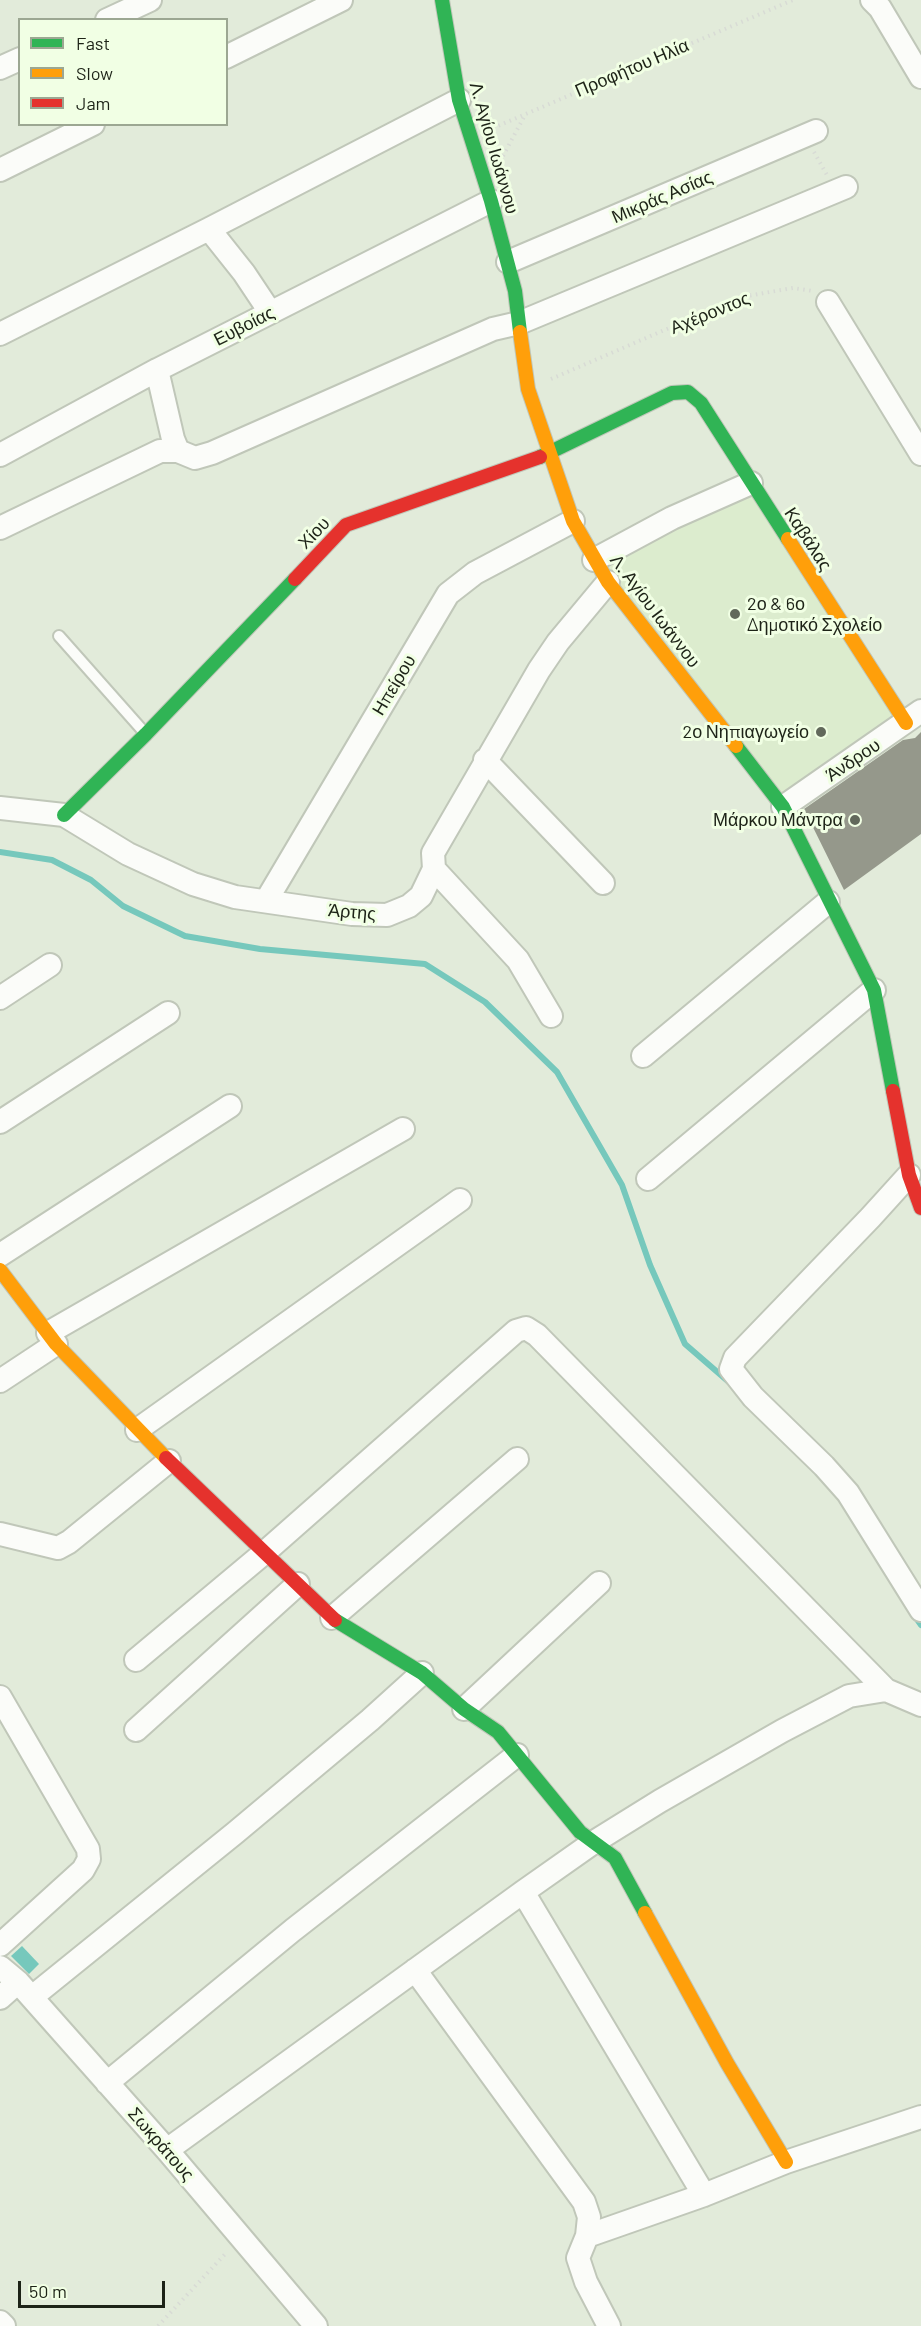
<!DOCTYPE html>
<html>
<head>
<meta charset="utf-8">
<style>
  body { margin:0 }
  #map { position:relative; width:921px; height:2326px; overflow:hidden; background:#e2ebda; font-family:Barlow,sans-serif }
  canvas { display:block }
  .legend { position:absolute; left:18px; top:18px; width:210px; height:108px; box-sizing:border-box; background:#f1ffe4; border:2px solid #9ca792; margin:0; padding:8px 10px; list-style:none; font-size:18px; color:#1d2317 }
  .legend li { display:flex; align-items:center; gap:12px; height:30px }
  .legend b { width:30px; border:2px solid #9ca792 }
  .scale { position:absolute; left:18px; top:2281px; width:147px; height:27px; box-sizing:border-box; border:3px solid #1d2317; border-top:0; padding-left:8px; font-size:18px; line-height:21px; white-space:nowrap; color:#1d2317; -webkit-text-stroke:4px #f1ffe4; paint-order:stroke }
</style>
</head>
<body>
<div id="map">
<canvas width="921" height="2326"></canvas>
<ul class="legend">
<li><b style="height:8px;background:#30b455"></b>Fast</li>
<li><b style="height:8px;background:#ff9f0a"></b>Slow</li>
<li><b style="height:8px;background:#e5322d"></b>Jam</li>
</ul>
<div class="scale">50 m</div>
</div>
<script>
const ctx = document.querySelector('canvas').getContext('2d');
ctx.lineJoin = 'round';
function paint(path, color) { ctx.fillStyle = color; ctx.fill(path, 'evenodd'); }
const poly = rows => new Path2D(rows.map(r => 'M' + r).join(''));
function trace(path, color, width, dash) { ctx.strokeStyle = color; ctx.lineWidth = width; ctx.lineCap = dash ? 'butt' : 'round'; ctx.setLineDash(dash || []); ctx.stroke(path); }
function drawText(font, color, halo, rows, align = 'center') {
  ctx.font = font + ' Barlow,sans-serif'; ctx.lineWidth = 6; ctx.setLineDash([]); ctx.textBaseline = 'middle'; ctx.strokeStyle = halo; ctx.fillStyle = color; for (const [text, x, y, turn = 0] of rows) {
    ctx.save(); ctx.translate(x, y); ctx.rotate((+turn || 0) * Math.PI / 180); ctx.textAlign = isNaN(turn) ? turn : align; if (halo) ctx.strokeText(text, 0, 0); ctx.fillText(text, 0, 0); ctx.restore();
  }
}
paint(poly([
  [751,483,906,723,783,807,594,560]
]), '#dcecce');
paint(poly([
  [22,1946,39,1964,29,1974,11,1956]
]), '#76c8bc');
trace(poly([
  [0,852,52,860,91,880,123,906,185,936,260,949,425,964,485,1002,557,1072,622,1185,650,1265,685,1344,730,1383],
  [914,1615,921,1625]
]), '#76c8bc', 6);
paint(poly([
  [921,732,921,834,844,890,804,809,903,740,915,738]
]), '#95988b');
const lane = poly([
  [59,636,144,732]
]);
const street = poly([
  [872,0,880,8,921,77],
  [107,20,150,0],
  [226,57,341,0],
  [0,68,20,59],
  [0,170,93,124],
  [209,229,244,273,270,312],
  [508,262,816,131],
  [828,302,921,454],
  [0,334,209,229,459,100],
  [157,370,173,439,178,451],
  [0,455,157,370,491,201],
  [0,528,160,451,178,451,195,458,212,453,493,329,519,323,846,187],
  [594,560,672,518,751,483],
  [485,760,603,883],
  [783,807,921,711],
  [0,808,64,815,128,854,193,884,235,897,352,914,387,915,409,906,421,896,434,869,433,853,539,670,558,642,608,582],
  [434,869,518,960,551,1016],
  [266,901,448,594,475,573,573,521],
  [0,998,50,965],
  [643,1056,828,902],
  [0,1122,168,1013],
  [909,1175,870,1218,735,1358,731,1369,753,1397,824,1466,848,1493,921,1610],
  [648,1179,874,990],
  [0,1255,230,1106],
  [48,1333,403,1129],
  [0,1381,56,1344],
  [137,1430,460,1200],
  [0,1534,58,1548,69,1542,169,1461],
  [332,1618,517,1459],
  [136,1660,264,1553,516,1331,526,1328,537,1335,886,1690],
  [0,1697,88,1849,89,1859,83,1870,0,1945],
  [464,1709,599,1583],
  [136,1730,298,1584],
  [523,1892,704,2195],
  [0,1967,18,1982,167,2150,316,2326],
  [415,1970,584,2202,589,2217,587,2236],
  [32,1997,235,1833,370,1720,422,1673],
  [0,1998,18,1982],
  [107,2083,293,1930,517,1755],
  [167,2150,523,1892,594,1842,660,1801,782,1731,849,1696,886,1690,921,1705],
  [0,2322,4,2326],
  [609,2326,586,2282,578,2258,587,2236,704,2195,786,2162,921,2117]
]);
const fast = poly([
  [442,0,459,100,491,201,515,291,520,332],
  [540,457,672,393,688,392,701,403,788,539],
  [736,746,783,807,874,990,893,1091],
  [64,815,146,734,295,579],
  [335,1620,422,1673,464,1709,498,1732,580,1832,615,1858,645,1913]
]);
const slow = poly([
  [520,332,528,389,573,521,608,582,736,746],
  [788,539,906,723],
  [0,1270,56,1344,166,1458],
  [645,1913,727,2063,786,2162]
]);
const jam = poly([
  [295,579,346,525,540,457],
  [893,1091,909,1175,921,1208],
  [166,1458,335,1620]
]);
trace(lane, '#c0c7b9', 14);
trace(street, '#c0c7b9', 26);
trace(fast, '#c0c7b9', 16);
trace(slow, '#c0c7b9', 16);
trace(jam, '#c0c7b9', 16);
trace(poly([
  [493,128,793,0],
  [814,152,827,175],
  [503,156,525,115],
  [551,379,741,297,793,288,813,291],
  [158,2326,227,2252]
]), '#d8dbd5', 4, [1.5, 4.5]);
trace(lane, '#fbfcf9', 10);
trace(street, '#fbfcf9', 22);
trace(fast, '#30b455', 14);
trace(slow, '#ff9f0a', 14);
trace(jam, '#e5322d', 14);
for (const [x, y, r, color] of [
  [735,614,6,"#62695b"],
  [821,732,6,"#62695b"],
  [855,820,6,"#62695b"]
]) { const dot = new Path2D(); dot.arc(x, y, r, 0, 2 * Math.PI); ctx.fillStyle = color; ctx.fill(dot); trace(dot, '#f1ffe4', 2); }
drawText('18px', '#1d2317', '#f1ffe4', [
  ["Προφήτου Ηλία",632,68,-23],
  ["Λ. Αγίου Ιωάννου",494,148,74],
  ["Μικράς Ασίας",662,197,-23],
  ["Αχέροντος",710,313,-22],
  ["Ευβοίας",244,326,-27],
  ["Χίου",314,533,-46],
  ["Καβάλας",808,539,57],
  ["Λ. Αγίου Ιωάννου",655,611,53],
  ["Ηπείρου",394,685,-59],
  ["Άνδρου",853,760,-34],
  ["Άρτης",352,912,5],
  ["Σωκράτους",161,2144,49]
]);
drawText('18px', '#1d2317', '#f1ffe4', [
  ["2ο & 6ο",747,604,"left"],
  ["Δημοτικό Σχολείο",747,625,"left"],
  ["2ο Νηπιαγωγείο",809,732],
  ["Μάρκου Μάντρα",843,820]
], 'right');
</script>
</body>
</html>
